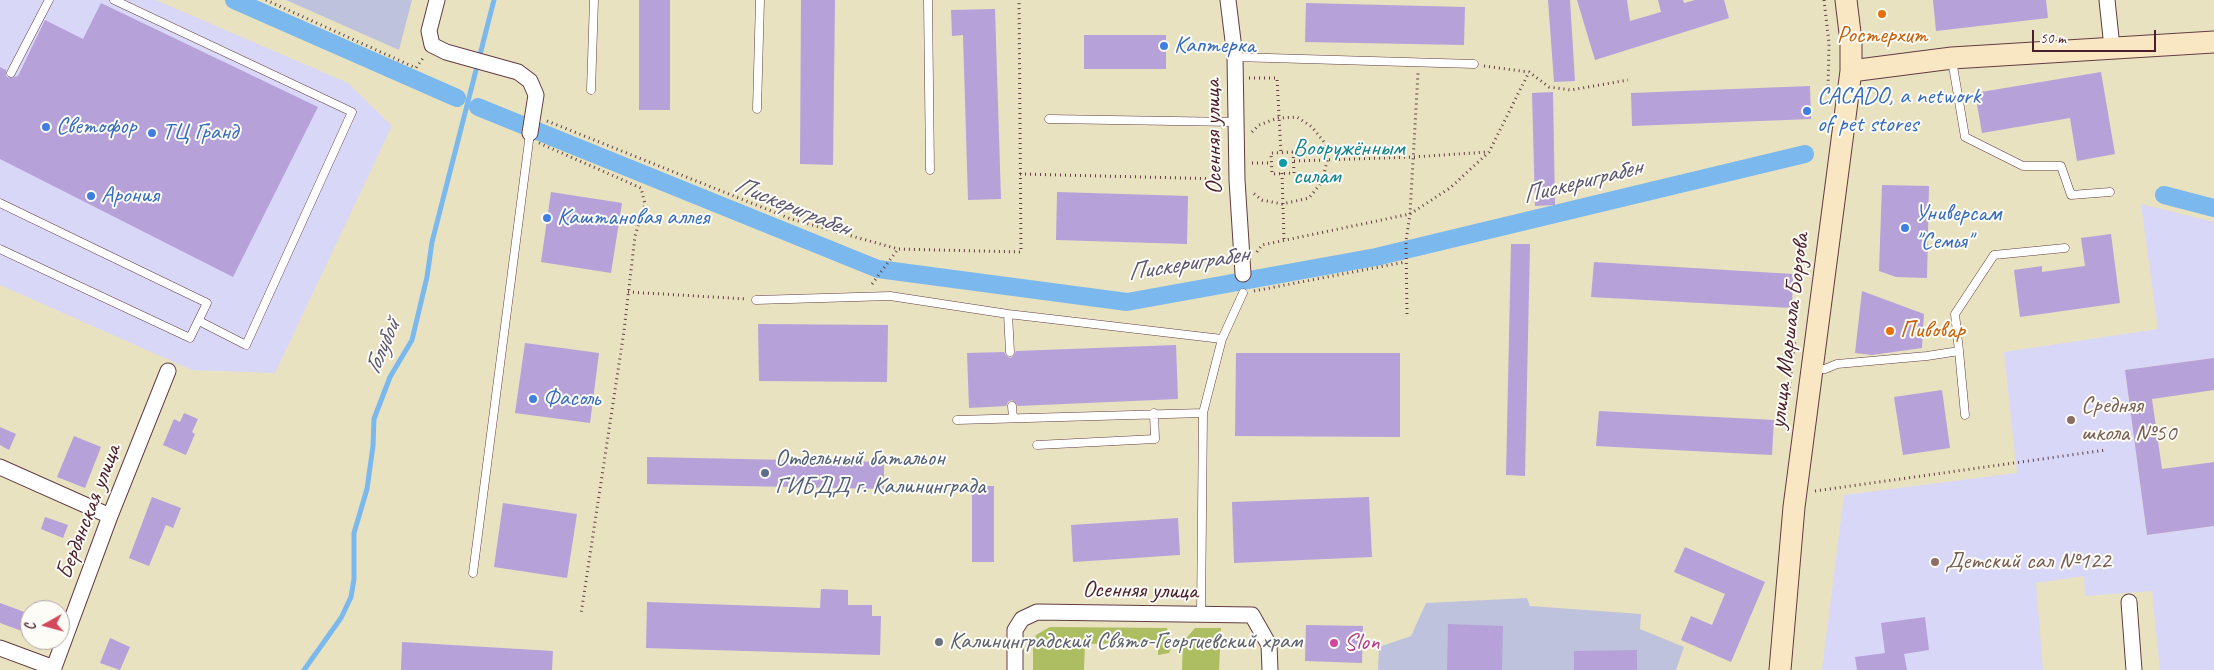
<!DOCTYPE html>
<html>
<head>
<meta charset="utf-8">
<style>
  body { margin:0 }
  #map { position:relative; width:2214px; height:670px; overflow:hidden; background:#e8e2c0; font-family:Caveat,sans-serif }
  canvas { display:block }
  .north { position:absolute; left:20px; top:600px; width:50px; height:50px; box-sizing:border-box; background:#fdfcf7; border:1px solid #b5a4a5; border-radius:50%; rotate:263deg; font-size:14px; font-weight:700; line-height:20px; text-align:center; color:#4a1f2b }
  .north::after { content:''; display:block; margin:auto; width:18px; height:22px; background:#d1495b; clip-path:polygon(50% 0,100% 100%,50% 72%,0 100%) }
  .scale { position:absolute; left:2032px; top:30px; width:124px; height:22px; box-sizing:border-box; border:2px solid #4a1f2b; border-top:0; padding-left:6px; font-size:15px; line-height:18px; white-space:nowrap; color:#4a1f2b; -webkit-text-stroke:4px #fdfcf7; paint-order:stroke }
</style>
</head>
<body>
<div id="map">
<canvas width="2214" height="670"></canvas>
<div class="north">С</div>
<div class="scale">50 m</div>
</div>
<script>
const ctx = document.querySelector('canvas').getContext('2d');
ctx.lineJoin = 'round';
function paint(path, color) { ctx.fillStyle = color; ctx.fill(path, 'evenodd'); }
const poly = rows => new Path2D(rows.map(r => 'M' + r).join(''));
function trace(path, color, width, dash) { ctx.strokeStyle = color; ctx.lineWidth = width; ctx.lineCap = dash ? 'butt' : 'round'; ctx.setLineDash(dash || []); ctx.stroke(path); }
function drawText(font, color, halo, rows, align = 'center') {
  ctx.font = font + ' Caveat,sans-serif'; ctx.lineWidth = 4; ctx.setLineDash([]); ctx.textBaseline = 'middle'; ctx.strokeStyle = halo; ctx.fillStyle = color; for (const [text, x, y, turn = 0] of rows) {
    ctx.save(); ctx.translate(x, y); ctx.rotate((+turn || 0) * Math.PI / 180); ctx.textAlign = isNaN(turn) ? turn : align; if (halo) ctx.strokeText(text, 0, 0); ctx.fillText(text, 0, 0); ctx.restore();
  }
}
paint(poly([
  [0,0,156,0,348,83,392,126,275,373,192,370,0,285],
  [2141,204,2214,222,2214,358,2125,370,2147,535,2214,526,2214,670,2160,670,2152,591,2085,596,2084,576,2036,583,2043,670,1822,670,1844,495,2017,473,2004,352,2158,329]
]), '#d8d7f8');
paint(poly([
  [286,0,412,0,399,50],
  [1527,598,1530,606,1641,614,1640,629,1684,647,1676,670,1378,670,1379,647,1411,636,1426,603]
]), '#bfc2dd');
paint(poly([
  [1050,627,1167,628,1172,646,1169,653,1158,655,1158,642,1085,644,1084,670,1033,670,1033,644,1036,635],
  [1195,628,1221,628,1219,670,1182,670,1183,642]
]), '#acbe61');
trace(poly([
  [304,670,341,618,351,597,354,579,354,533,367,489,373,446,374,419,390,377,412,340,427,277,432,242,494,0]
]), '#7bb8ed', 5);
trace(poly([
  [234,0,457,98],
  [478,107,878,269,1127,302,1376,257,1805,154],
  [2164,195,2214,208]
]), '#7bb8ed', 18);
paint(poly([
  [639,0,670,0,670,110,639,110],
  [801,0,835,0,833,165,800,164],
  [1548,0,1570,0,1575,81,1554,82],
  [1577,0,1627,0,1630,21,1661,12,1658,0,1683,0,1684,3,1695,0,1724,0,1729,18,1595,60],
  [1933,0,2046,0,2048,18,1936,31],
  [101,3,318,107,233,277,0,159,0,67,6,70,6,76,9,78,18,76,45,20,83,39],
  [1306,3,1465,7,1464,45,1305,42],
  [995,9,1001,199,968,200,963,35,952,36,951,10],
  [1084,35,1166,35,1166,69,1084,69],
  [2101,72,2115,154,2077,161,2070,118,1982,133,1975,93],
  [1810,86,1811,119,1632,126,1631,93],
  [1553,92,1555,205,1535,206,1532,93],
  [1882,185,1929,186,1927,278,1896,277,1879,271],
  [551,192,622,203,611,273,541,262],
  [1057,192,1188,196,1187,244,1056,240],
  [2111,234,2120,303,2020,317,2014,270,2042,266,2042,272,2085,266,2081,238],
  [1511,244,1530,244,1525,476,1506,475],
  [1594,262,1793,274,1792,308,1591,297],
  [1862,291,1924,314,1922,348,1872,355,1855,353],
  [758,324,888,325,887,382,759,381],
  [525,343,599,353,590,423,515,413],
  [1176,345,1178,399,1018,406,1012,400,1008,402,1006,406,969,408,967,353,1004,352,1006,355,1010,358,1013,356,1016,351],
  [1236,353,1400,353,1400,437,1235,436],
  [2214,358,2214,390,2152,399,2162,469,2214,462,2214,526,2147,535,2125,370],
  [1942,390,1950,448,1903,455,1894,397],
  [1599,411,1774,420,1772,455,1596,446],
  [184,413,198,419,192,432,195,434,186,455,163,445,174,419,180,422],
  [0,427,16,434,9,450,0,445],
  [74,436,101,447,85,488,57,477],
  [647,457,884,462,884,489,647,484],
  [972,486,994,486,994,562,972,562],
  [152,497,181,508,173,528,166,525,149,566,129,558],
  [1369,497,1372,557,1234,563,1232,502],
  [503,503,577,514,567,578,494,567],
  [45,517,68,525,63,538,41,529],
  [1178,518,1180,555,1073,562,1071,525],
  [1685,547,1765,582,1731,662,1681,640,1691,616,1712,625,1725,594,1674,572],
  [821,589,848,590,848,605,872,605,872,616,881,616,880,655,646,648,647,602,820,608],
  [0,603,30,614,30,634,0,623],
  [1925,617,1929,650,1904,654,1907,670,1857,670,1855,657,1885,653,1881,623],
  [1448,624,1503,626,1502,670,1447,670],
  [1306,625,1363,626,1362,663,1305,661],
  [110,638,130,647,120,670,100,663],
  [402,642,553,651,552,670,401,670],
  [1637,650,1637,670,1574,670,1574,651]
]), '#b6a1d9');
const lane = poly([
  [114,0,352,112,246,345,199,321],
  [928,0,930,170],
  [1235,57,1474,64],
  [1952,60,1965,137,2023,166,2061,166,2071,195,2110,192],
  [11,73,49,0],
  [591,90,594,0],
  [757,109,760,0],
  [1049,119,1236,122],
  [0,203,207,303,190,338,0,249],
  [756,300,890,296,1008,314,1222,339,1203,413,1201,615],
  [1008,314,1010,352],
  [1222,339,1243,293],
  [1959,351,1955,314,1994,255,2065,248],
  [1813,369,1825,369,1837,364,1927,356,1959,351,1965,415],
  [1012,406,1013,418],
  [957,420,1203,413],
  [1037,445,1155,439,1154,413],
  [473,573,530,133]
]);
const street = poly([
  [437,0,429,31,432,45,446,52,518,72,530,81,536,95,530,133],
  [1228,0,1235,57,1237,180,1243,274],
  [2107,0,2112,47],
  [0,467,110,516],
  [2129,602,2134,670],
  [0,648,54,668],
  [53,670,110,516,168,371],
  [1015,670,1015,630,1022,619,1037,612,1252,615,1269,645,1270,670]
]);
const secondary = poly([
  [1851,71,1952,58,2214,42],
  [1780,670,1794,507,1851,71,1851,41,1846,0]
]);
trace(lane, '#623c41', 9);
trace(street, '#623c41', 17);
trace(secondary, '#623c41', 23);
trace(poly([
  [266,0,416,68,423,58],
  [1824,0,1829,43,1828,89],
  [1484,66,1529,72,1549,87,1571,90,1628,80],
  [1249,78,1277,78,1281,153],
  [547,121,791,219,898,249,1021,252,1019,0],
  [1252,132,1259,125,1278,118,1297,117,1312,127,1324,142,1327,161,1322,182,1309,198,1282,204,1262,200,1253,193],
  [539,143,641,188,645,204,635,236,624,331,581,614],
  [1293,152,1294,173,1272,174,1271,153,1293,152],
  [1294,161,1413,157,1488,152],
  [1252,163,1272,163],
  [1282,173,1284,240],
  [1020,174,1222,179],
  [1257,252,1262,245,1410,214,1450,188,1489,152,1529,72],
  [872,284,898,249],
  [1254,291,1405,262],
  [628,292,747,299],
  [1407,314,1406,241,1410,214,1418,73],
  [1788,398,1795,340],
  [1815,491,2106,450]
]), '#623c41', 3, [1, 4]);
trace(lane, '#fff', 8);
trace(street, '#fff', 15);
trace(secondary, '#f9e7c3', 21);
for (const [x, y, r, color] of [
  [1882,14,5,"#e8710a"],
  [1164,46,5,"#3f7fe0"],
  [1807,111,5,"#3f7fe0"],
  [46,127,5,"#3f7fe0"],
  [152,133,5,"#3f7fe0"],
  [1283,163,5,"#0f9aa8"],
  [91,196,5,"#3f7fe0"],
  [547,218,5,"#3f7fe0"],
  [1905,228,5,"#3f7fe0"],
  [1890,331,5,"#e8710a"],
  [533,399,5,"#3f7fe0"],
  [2071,420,5,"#8d6e63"],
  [765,473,5,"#5c6f8a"],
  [1935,562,5,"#8d6e63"],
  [939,642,5,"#6b7280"],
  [1334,643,5,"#d1479c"]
]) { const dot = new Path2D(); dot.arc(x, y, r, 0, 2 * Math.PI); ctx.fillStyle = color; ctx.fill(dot); trace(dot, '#fdfcf7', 2); }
drawText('24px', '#c56008', '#fdfcf7', [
  ["Ростерхит",1882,36],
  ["Пивовар",1900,331,"left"]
]);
drawText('24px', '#366cbe', '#fdfcf7', [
  ["Каптерка",1174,46],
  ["CACADO, a network",1817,97],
  ["of pet stores",1817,125],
  ["Светофор",56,127],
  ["ТЦ Гранд",162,133],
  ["Арония",101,196],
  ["Универсам",1915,214],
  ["\"Семья\"",1915,242],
  ["Каштановая аллея",557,218],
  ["Фасоль",543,399]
], 'left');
drawText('24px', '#4a1f2b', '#fdfcf7', [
  ["Осенняя улица",1214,137,-91],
  ["улица Маршала Борзова",1790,331,-83],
  ["Бердянская улица",89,512,-69],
  ["Осенняя улица",1140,591,1]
]);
drawText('24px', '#0d838f', '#fdfcf7', [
  ["Вооружённым",1293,149],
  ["силам",1293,177]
], 'left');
drawText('24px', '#785e54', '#fdfcf7', [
  ["Средняя",2081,406],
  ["школа №50",2081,434],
  ["Детский сал №122",1945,562]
], 'left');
drawText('24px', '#4e5e75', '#fdfcf7', [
  ["Отдельный батальон",775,459],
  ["ГИБДД г. Калининграда",775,487]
], 'left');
drawText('24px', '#5b616d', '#fdfcf7', [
  ["Калининградский Свято-Георгиевский храм",949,642]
], 'left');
drawText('24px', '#b23c85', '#fdfcf7', [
  ["Slon",1344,643]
], 'left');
drawText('italic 25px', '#5b556f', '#fdfcf7', [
  ["Пискериграбен",1582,182,-14],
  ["Пискериграбен",792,207,22],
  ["Пискериграбен",1188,264,-9],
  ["Голубой",383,347,-67]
]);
</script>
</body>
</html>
